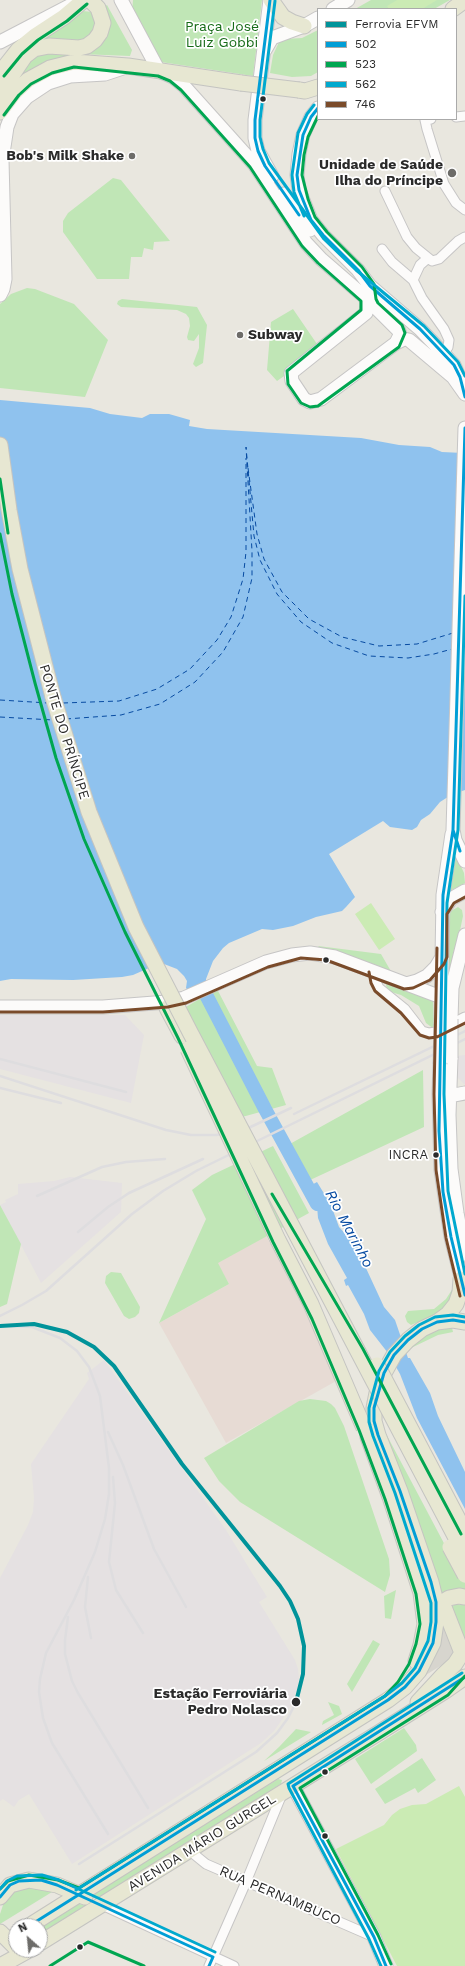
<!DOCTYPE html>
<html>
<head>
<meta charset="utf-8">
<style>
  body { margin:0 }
  #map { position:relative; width:465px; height:1966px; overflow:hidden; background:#e9e7df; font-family:"Work Sans",sans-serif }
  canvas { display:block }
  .legend { position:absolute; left:317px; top:8px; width:140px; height:112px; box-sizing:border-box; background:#fff; border:1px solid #aaa; margin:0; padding:5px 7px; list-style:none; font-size:12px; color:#2a2a2a }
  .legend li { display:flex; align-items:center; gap:8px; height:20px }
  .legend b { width:20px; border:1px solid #aaa }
  .north { position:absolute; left:8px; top:1918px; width:40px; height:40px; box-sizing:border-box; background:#fff; border:1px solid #aaa; border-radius:50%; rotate:333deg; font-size:11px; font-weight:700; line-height:16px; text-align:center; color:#2a2a2a }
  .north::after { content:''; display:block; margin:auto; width:14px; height:18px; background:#6d6c69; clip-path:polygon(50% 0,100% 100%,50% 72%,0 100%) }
</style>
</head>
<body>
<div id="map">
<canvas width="465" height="1966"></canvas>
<ul class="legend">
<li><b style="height:5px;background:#00939a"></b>Ferrovia EFVM</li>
<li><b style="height:5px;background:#009ed6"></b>502</li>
<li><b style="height:5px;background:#00a651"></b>523</li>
<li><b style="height:5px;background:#00a9ce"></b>562</li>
<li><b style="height:5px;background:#7a4b2a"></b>746</li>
</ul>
<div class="north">N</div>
</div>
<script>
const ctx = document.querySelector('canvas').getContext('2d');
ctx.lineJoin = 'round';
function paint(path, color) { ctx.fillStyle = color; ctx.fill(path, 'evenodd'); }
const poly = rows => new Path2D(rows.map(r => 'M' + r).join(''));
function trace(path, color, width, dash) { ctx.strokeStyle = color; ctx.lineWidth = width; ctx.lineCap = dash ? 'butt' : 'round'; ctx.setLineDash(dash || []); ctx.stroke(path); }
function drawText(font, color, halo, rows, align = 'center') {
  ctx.font = font + ' "Work Sans",sans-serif'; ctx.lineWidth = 3.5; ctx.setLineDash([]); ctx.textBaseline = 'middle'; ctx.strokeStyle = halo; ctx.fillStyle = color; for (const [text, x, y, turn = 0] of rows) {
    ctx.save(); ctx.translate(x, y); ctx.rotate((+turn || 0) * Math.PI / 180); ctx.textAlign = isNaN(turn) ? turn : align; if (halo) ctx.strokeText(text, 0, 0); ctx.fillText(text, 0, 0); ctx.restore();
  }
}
paint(poly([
  [0,1015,125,1015,144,1035,131,1103,0,1069],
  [465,1055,465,1084,464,1084,456,1076,456,1056],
  [70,1177,122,1183,121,1212,41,1283,0,1205,6,1202,5,1200,18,1194,18,1184,54,1181],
  [104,1360,226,1530,249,1568,267,1597,259,1602,295,1660,298,1669,299,1679,297,1689,290,1708,274,1731,261,1743,72,1864,29,1794,19,1800,14,1807,3,1799,0,1801,0,1578,28,1525,33,1512,34,1498,31,1464,89,1379,87,1373]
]), '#e5e1e2');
paint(poly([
  [266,1236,345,1376,226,1443,159,1323,229,1284,217,1263]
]), '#e7dbd4');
paint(poly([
  [133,0,262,0,253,76,161,62,132,12],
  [371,0,450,0,434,9,355,9],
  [107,5,132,50,130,56,80,54,67,56,47,62,17,80,20,70,37,53,86,51,104,7],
  [83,11,92,12,99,22,86,42,55,41,0,79,53,28],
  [318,30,318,72,311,76,292,77,270,73,273,55,279,42,285,39,302,38],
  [113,178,121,180,170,241,154,242,153,250,144,248,142,257,131,257,129,279,97,279,63,232,63,221,68,213],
  [27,288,35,289,74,304,108,340,85,397,0,388,0,304,11,294],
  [122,299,197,307,207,325,203,363,196,367,193,364,199,348,199,334,194,341,188,340,187,337,190,326,189,318,186,314,177,310,121,307,117,304,118,301],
  [293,309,317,344,287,374,277,381,267,370,271,322],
  [453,849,464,873,465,883,450,891],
  [458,907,462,910,463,916,452,969,445,1021,449,916,451,911],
  [318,946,381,954,392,973,320,948],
  [385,981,433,1000,434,1029,426,1023,419,1006,401,995,391,992,387,989],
  [217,989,257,1066,272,1068,286,1105,242,1117,184,1008],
  [423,1070,424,1127,308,1181,288,1145],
  [273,1146,309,1213,218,1263,229,1284,159,1323,206,1219,192,1190,212,1175],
  [0,1205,21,1244,7,1304,0,1307],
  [111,1272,121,1273,140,1307,139,1313,135,1317,129,1319,124,1316,105,1283,106,1276],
  [453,1288,452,1298,439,1313,411,1325,407,1322,405,1316,408,1311,434,1309,446,1299],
  [452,1328,453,1332,438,1335,411,1348,419,1338,432,1331],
  [310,1399,326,1401,331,1404,335,1408,344,1426,389,1559,390,1575,385,1592,240,1502,219,1481,204,1458,299,1401],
  [383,1428,465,1583,465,1591,441,1597],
  [396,1590,391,1619,385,1618,384,1596],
  [456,1604,465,1605,465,1644,449,1608],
  [373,1640,380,1644,352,1692,347,1684],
  [328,1702,339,1706,342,1714,322,1725,323,1721,334,1715],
  [404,1728,416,1745,417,1751,371,1784,355,1759],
  [296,1729,311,1732,264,1761,279,1747],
  [422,1758,436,1780,418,1793,415,1788,385,1804,375,1789],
  [278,1779,282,1780,281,1784,96,1899,90,1896],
  [32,1886,52,1892,0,1924,0,1914,3,1905,9,1893],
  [79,1904,86,1905,40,1934,40,1928]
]), '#c0e6b6');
paint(poly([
  [397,0,437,0,422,9,389,9,387,6],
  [371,903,395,939,379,950,355,914],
  [459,1786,465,1797,465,1966,397,1966,336,1849,384,1825,392,1815,400,1809,412,1805,426,1804]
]), '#cbebb4');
paint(poly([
  [439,1614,458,1655,421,1678]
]), '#d7d5ce');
paint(poly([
  [0,400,90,408,110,414,142,418,150,414,169,414,190,420,189,426,207,429,361,438,399,445,430,447,442,452,463,453,465,458,465,790,451,795,440,802,430,814,421,820,417,827,412,830,390,827,383,821,329,854,355,897,346,907,342,911,316,917,293,926,273,930,262,929,229,943,223,948,213,961,206,979,206,985,190,993,186,988,187,981,184,976,177,969,164,964,158,964,133,975,122,977,73,980,11,979,0,981],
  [317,1182,331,1205,339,1227,359,1249,361,1262,365,1266,384,1307,395,1320,408,1358,410,1358,430,1393,438,1416,465,1472,465,1509,417,1418,400,1374,388,1353,370,1330,364,1314,348,1285,346,1286,344,1280,347,1278,328,1244,318,1218,317,1206,306,1188]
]), '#8fc2ee');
trace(poly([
  [202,987,265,1109,317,1204]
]), '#8fc2ee', 14);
trace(poly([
  [248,468,257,534,264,559,282,592,309,619,342,637,379,646,417,644,453,633],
  [0,700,48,703],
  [63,703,119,701,157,689,190,669,217,640,231,617,243,579,246,552,246,458],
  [0,717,53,720],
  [66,719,121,715,160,704,195,682,223,652,243,617,252,578,252,551,246,447,254,536,260,560,277,594,301,622,332,643,369,656,408,658,434,654,452,649]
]), '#074ba2', 1, [5, 4]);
const street = poly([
  [456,117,465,116],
  [431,119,425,120,427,129,444,184,456,203,465,210],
  [385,191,407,237,416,248,432,261,439,259,458,241,465,237],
  [382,249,392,262,413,280,422,298,444,329,449,340,448,347,443,353],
  [413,280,420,265,428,258],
  [374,971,376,982,379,988,405,1009,422,1031,429,1033,436,1032,465,1017],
  [190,1851,206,1864,374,1937],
  [102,1905,234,1966],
  [209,1966,246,1882,282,1794]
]);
const secondary = poly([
  [121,0,159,71,173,77,184,86,254,164,306,243,321,259,366,298,367,304,366,313,291,373,292,381,304,399,310,402,321,399,396,343,404,339,409,340,453,377,465,394],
  [270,0,255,120,255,138,258,151,272,176],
  [333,9,348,0],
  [0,42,73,4],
  [265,50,272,38,304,26,318,18],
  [318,108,311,117,303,135,299,154,297,175,299,190,311,220,323,235,358,270,370,286,420,329,443,353,454,365,461,381],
  [284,194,310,230],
  [370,291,371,301,374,306,399,331,400,335,396,343],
  [0,295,3,289,5,279,2,160,7,127,12,114,27,97,48,83,70,76,105,74,126,67],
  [465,428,453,830,455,840,465,861],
  [442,912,451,899,465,891],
  [406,984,417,981,427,976,436,967,442,957],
  [0,1007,103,1007,167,1002,184,998,266,962,292,955,310,953,335,957,441,997],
  [451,1019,452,988,465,935],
  [441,1024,443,895,452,834],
  [451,1058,449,1115,451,1169,457,1213,465,1254],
  [440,1064,439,1094,441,1170,451,1237,464,1289],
  [449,1096,465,1093],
  [293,1786,374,1937,386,1966]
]);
const primary = poly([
  [271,0,283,17,292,22,304,26],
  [453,9,465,0],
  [0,73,18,50,35,36,64,17,84,0],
  [299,90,305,91,318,87],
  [0,93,25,56,34,49,49,46,79,48,87,46,95,40,100,33,103,23,98,8,90,0],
  [0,112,15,92,28,80,50,68,74,62,128,66,241,83],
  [0,445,9,510,20,569,53,697],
  [167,1008,182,1036],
  [437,1322,448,1314,456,1304,460,1292,461,1279],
  [368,1437,390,1497,421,1593,425,1624,421,1645,416,1661],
  [437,1612,441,1603,449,1598,459,1596,465,1597],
  [418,1702,443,1675,455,1664,462,1653,444,1607,439,1607],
  [0,1897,10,1885,29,1880,57,1885,85,1897],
  [29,1926,388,1700,405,1687,419,1671,433,1643,436,1622,436,1602,431,1582,400,1491,378,1435,374,1421,374,1408,377,1393,384,1373,394,1355,408,1340,422,1329,437,1322,453,1320,465,1322],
  [0,1932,16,1948],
  [40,1943,380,1732,445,1691,465,1677],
  [0,1966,29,1950]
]);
trace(street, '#c6c5c5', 11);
trace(secondary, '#c6c5c5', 15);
trace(primary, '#c4c4c1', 17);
trace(street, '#fcfbfa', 9);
trace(secondary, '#fcfbfa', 13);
trace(primary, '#e7e7d2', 15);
trace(poly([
  [0,1059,126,1092],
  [0,1076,166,1130,191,1135,216,1135,242,1131,291,1108],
  [0,1088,61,1103],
  [294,1114,465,1031],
  [37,1196,102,1167,126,1162,165,1159],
  [78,1232,108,1207,129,1193,203,1159],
  [0,1316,22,1305,46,1291,132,1214,163,1191,196,1171,465,1039],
  [1,1326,32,1327,60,1338,77,1351,89,1367,100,1396,109,1468,109,1494,105,1519,95,1552,74,1600,46,1653,40,1679,39,1692,43,1718,52,1743,108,1834],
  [108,1432,123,1465,154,1549,186,1607],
  [113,1477,115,1503,109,1562,116,1590,143,1633],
  [88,1577,85,1607,91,1638],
  [68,1617,65,1640,65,1654,72,1681,78,1693,148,1808],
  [79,1864,256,1752,277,1733,288,1718,296,1702]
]), '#dedddf', 2.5);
const secondaryBridge = poly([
  [451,1019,451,1058],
  [440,1064,441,1024]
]);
const primaryBridge = poly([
  [241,83,299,90],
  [53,697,89,812,136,927,190,1032,465,1555],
  [188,1049,278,1240,311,1304,364,1428],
  [377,1365,465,1532],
  [450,1547,465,1575]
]);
trace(secondaryBridge, '#c6c5c5', 15, []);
trace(primaryBridge, '#c4c4c1', 17, []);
trace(secondaryBridge, '#fcfbfa', 13);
trace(primaryBridge, '#e7e7d2', 15);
trace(poly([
  [270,0,255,120,255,138,258,151,265,166,299,215],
  [318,108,311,117,303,135,297,175,299,190,311,220,323,235,358,270,370,286,420,329,454,365,460,377,465,397],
  [453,830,443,895,439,1131,443,1192,451,1237,465,1295],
  [460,851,453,830,465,428],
  [293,1786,465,1677],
  [293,1786,374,1937,386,1966],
  [0,1897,10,1885,19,1881,41,1880,57,1885,213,1957,209,1966],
  [29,1926,388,1700,405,1687,419,1671,433,1643,436,1622,436,1602,431,1582,400,1491,378,1435,374,1421,374,1408,384,1373,394,1355,408,1340,422,1329,437,1322,453,1320,465,1322]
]), '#009ed6', 3);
trace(poly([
  [4,76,22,54,38,40,67,21,87,4],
  [4,115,19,95,31,84,52,73,74,67,158,76,170,81,181,90,250,167,302,246,318,263,361,301,361,310,287,371,288,384,301,403,310,407,318,406,399,347,405,333,402,325,378,303,376,299,374,284,362,267,327,232,315,217,308,199,302,175,304,155,308,137,318,116],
  [0,479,8,533],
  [0,534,12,594,35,683,56,758,84,839,125,932,178,1038,273,1242,312,1319,359,1430,385,1499,416,1594,420,1624,416,1644,409,1664,398,1682,385,1696,79,1888,58,1880,29,1875,8,1881,0,1889],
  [272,1194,363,1349,461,1534],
  [391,1964,378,1935,300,1788,448,1695,465,1676],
  [50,1966,88,1942,144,1966]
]), '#00a651', 3);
trace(poly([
  [275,1,260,120,260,137,263,149,269,163,324,239,356,270,424,326,458,362,465,376],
  [304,216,294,192,292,175,298,133,307,114,314,105],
  [465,596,458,830,447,903,444,1094,448,1191,465,1274],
  [0,1889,7,1881,17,1876,42,1875,59,1880,215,1952],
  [76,1890,385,1696,402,1683,415,1668,428,1641,431,1622,431,1603,395,1493,373,1436,369,1422,369,1408,379,1371,390,1352,405,1336,419,1325,435,1317,453,1315,465,1317],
  [381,1966,369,1939,289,1788,288,1784,462,1673]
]), '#00a9ce', 3);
trace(poly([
  [437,948,434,1094,436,1170,446,1238,460,1296],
  [369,972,371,983,375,991,401,1013,420,1035,429,1038,437,1037,465,1023],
  [0,1012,103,1012,168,1007,186,1003,268,967,301,958,326,960,404,989,413,988,430,980,444,964,447,957,447,914,454,903,465,897]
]), '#7a4b2a', 3);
trace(poly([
  [0,1326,34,1324,67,1332,94,1347,114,1366,182,1464,280,1586,290,1601,298,1619,304,1646,303,1674,296,1702]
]), '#00939a', 4);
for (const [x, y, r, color] of [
  [263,99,3.5,"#2a2a2a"],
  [132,156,4,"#6d6c69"],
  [452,173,5,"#6d6c69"],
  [240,335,4,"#6d6c69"],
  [326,960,3.5,"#2a2a2a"],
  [436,1155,3.5,"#2a2a2a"],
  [296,1702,5,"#2a2a2a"],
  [325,1772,3.5,"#2a2a2a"],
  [325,1836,3.5,"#2a2a2a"],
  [80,1947,3.5,"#2a2a2a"]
]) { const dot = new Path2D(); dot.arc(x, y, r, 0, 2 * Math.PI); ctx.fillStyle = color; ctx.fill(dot); trace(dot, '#fff', 1.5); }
drawText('13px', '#2a2a2a', '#fff', [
  ["INCRA",428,1155]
], 'right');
drawText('14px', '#166b17', '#fff', [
  ["Praça José",222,27],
  ["Luiz Gobbi",222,43]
]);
drawText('bold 14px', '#2a2a2a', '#fff', [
  ["Bob's Milk Shake",124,156],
  ["Unidade de Saúde",443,165],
  ["Ilha do Príncipe",443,181],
  ["Subway",248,335,"left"]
], 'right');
drawText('14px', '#2a2a2a', '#fff', [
  ["PONTE DO PRÍNCIPE",64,732,73],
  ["AVENIDA MÁRIO GURGEL",202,1843,-32],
  ["RUA PERNAMBUCO",280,1896,23]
]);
drawText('bold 14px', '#2a2a2a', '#fff', [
  ["Estação Ferroviária",287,1694],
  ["Pedro Nolasco",287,1710]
], 'right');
drawText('italic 15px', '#074ba2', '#fff', [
  ["Rio Marinho",349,1229,62]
]);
</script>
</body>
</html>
